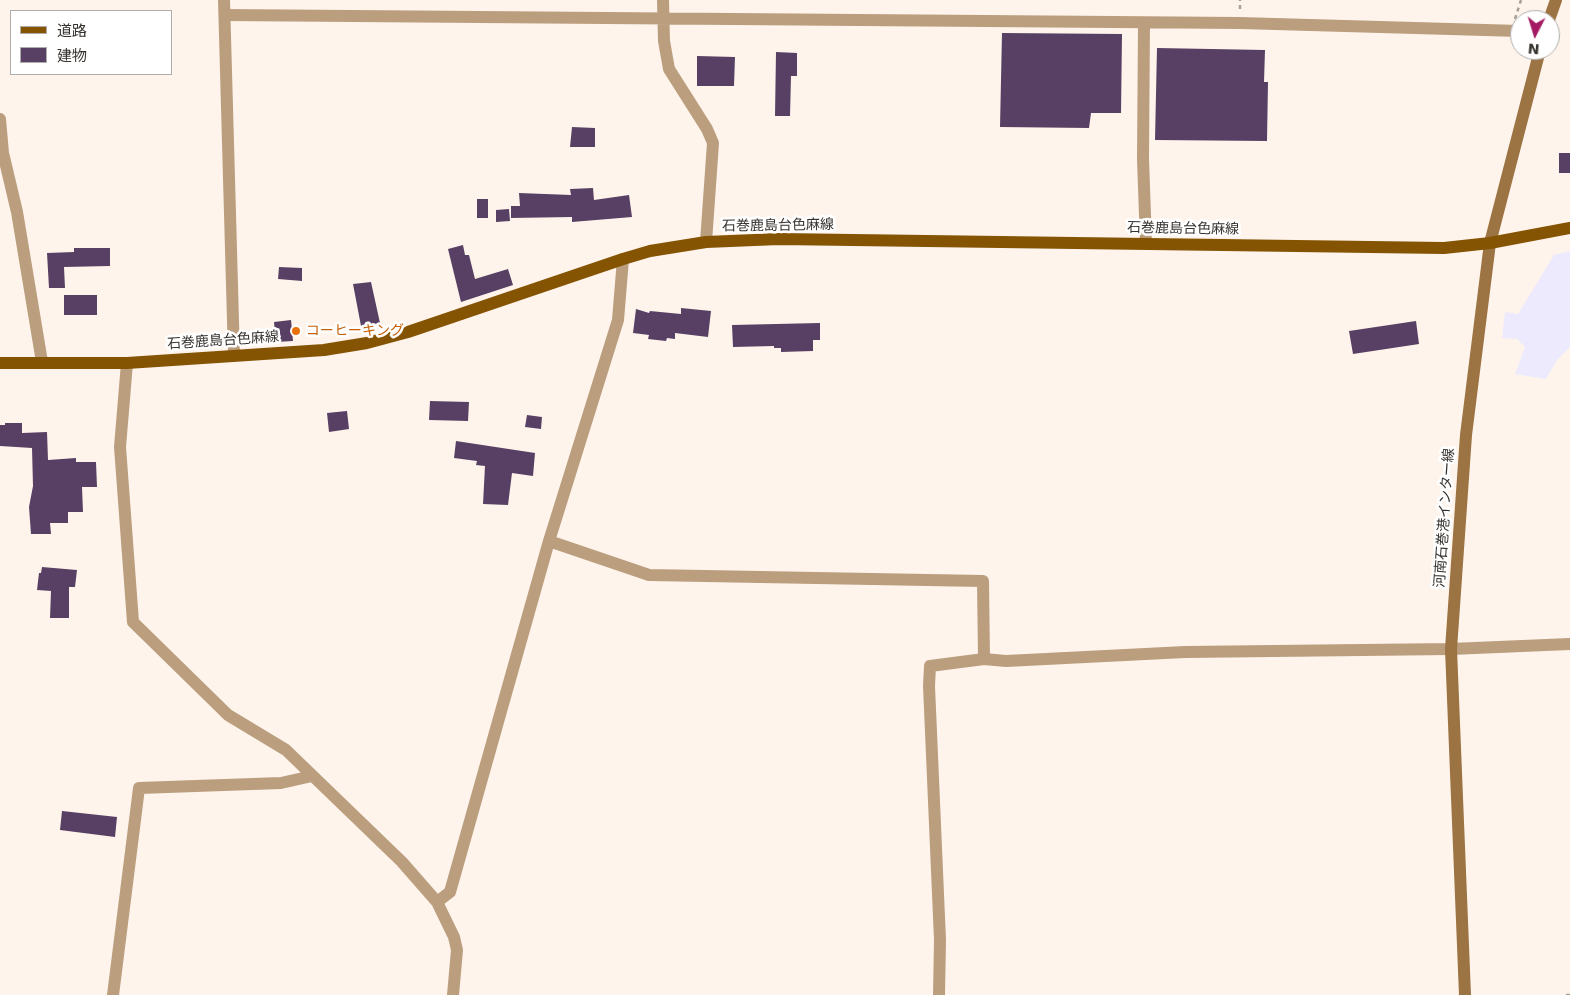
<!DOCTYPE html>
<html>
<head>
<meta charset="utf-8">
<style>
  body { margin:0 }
  #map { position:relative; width:1570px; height:995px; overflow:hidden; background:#fef4ec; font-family:"DejaVu Sans","Noto Sans JP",sans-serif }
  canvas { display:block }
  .legend { position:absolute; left:10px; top:10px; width:162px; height:65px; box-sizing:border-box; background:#fff; border:1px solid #afadab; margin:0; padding:6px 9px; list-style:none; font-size:15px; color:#36322e }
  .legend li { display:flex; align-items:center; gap:10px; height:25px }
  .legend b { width:25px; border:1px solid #afadab }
  .north { position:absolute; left:1510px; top:10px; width:50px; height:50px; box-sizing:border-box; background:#fff; border:1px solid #afadab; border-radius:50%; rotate:185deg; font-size:14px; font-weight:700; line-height:20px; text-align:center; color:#36322e }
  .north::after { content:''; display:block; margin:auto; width:18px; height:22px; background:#a41a63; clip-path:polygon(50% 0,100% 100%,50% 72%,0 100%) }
</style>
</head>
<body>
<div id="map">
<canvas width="1570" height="995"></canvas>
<ul class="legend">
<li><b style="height:6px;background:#855403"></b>道路</li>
<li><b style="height:14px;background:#574063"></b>建物</li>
</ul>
<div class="north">N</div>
</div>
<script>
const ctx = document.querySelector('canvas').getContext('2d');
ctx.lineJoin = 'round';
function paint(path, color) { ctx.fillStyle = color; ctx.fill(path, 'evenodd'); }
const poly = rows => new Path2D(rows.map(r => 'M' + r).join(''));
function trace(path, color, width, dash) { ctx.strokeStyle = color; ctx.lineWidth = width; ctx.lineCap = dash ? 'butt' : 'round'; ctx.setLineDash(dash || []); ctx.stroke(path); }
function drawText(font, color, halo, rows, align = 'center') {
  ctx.font = font + ' "DejaVu Sans","Noto Sans JP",sans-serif'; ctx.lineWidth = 5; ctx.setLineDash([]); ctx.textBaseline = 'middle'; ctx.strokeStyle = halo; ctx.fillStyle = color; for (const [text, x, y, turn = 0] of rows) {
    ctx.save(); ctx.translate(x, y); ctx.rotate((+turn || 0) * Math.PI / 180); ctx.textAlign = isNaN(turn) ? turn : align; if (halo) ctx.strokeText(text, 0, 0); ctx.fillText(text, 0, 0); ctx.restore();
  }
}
paint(poly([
  [1570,251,1570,347,1557,360,1546,379,1515,374,1525,347,1517,339,1502,338,1505,312,1518,314,1554,255]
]), '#eceafc');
paint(poly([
  [1002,33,1122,34,1121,113,1091,113,1089,128,1000,127],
  [1157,48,1265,50,1264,82,1268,82,1267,141,1155,140],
  [776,52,797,53,797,76,791,76,790,116,775,116],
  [697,56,735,57,734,86,697,86],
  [572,127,595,128,595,147,570,147],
  [1559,153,1570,153,1570,173,1559,173],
  [593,188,594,200,629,195,632,217,572,222,572,217,511,218,511,206,520,206,519,193,571,195,570,189],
  [477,199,488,199,488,218,477,218],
  [509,209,510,221,496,222,496,210],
  [463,245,465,255,469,255,475,279,508,269,513,285,461,302,448,249],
  [74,248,110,248,110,266,64,267,65,288,49,288,47,253,74,252],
  [279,267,302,268,302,281,278,279],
  [371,282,380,323,361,326,353,284],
  [64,295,97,295,97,315,64,315],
  [681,308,711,311,708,337,675,333,675,339,667,338,666,341,648,339,649,335,633,333,636,309,649,313,650,311,681,314],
  [291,320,293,341,276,342,274,322],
  [1416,321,1419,344,1353,354,1349,331],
  [820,323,820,340,813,340,813,351,781,352,781,348,774,348,774,346,733,347,732,325],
  [430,401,469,402,468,421,429,420],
  [347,411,349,429,329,432,327,413],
  [527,415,542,417,541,429,525,427],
  [5,423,22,423,22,433,47,432,48,460,76,458,76,462,96,462,97,487,82,487,83,512,68,512,68,523,50,523,51,534,31,534,29,507,33,486,32,448,0,446,0,425,5,425],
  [456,441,535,453,533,476,512,473,508,505,483,504,485,466,476,465,477,461,454,458],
  [42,567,77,570,75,587,69,587,69,618,50,618,51,591,37,590,39,573,41,573],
  [62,811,117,817,115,837,60,830]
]), '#574063');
trace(poly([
  [1240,9,1240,0],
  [1515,19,1521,0],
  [1566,995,1570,995]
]), '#a79f99', 2.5, [4, 4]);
trace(poly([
  [663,0,664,41,669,69,707,129,713,143,706,242],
  [225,15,1240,23,1520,31],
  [1144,23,1143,159,1146,243],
  [0,119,3,153,17,212,42,362],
  [127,363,120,447,133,622,228,715,286,750,402,862,437,902,454,937,457,950,453,995],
  [549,541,649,575,983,581,984,659],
  [437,902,450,892,549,541,618,320,623,259],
  [113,995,139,788,281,783,312,776],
  [939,995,940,940,929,686,930,666,984,659,1006,661,1185,652,1451,649,1570,644]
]), '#bb9e7e', 12);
trace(poly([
  [224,0,234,356]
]), '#bb9e7e', 12);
trace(poly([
  [1549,20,1556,0],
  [1465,995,1451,649,1466,435,1490,243,1540,50]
]), '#9c7342', 12);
trace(poly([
  [0,363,127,363,324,350,367,343,408,332,623,259,650,251,706,242,779,239,1444,248,1490,243,1570,228]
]), '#855403', 12);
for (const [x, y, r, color] of [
  [296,331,5,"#e8710a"]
]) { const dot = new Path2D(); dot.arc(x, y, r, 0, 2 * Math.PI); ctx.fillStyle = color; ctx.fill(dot); trace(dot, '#fff', 2); }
drawText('14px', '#36322e', '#fff', [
  ["石巻鹿島台色麻線",778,226,-1],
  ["石巻鹿島台色麻線",1183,229,1],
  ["石巻鹿島台色麻線",223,341,-4],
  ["河南石巻港インター線",1445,518,-86]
]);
drawText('14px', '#c56008', '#fff', [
  ["コーヒーキング",306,331]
], 'left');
</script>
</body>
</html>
